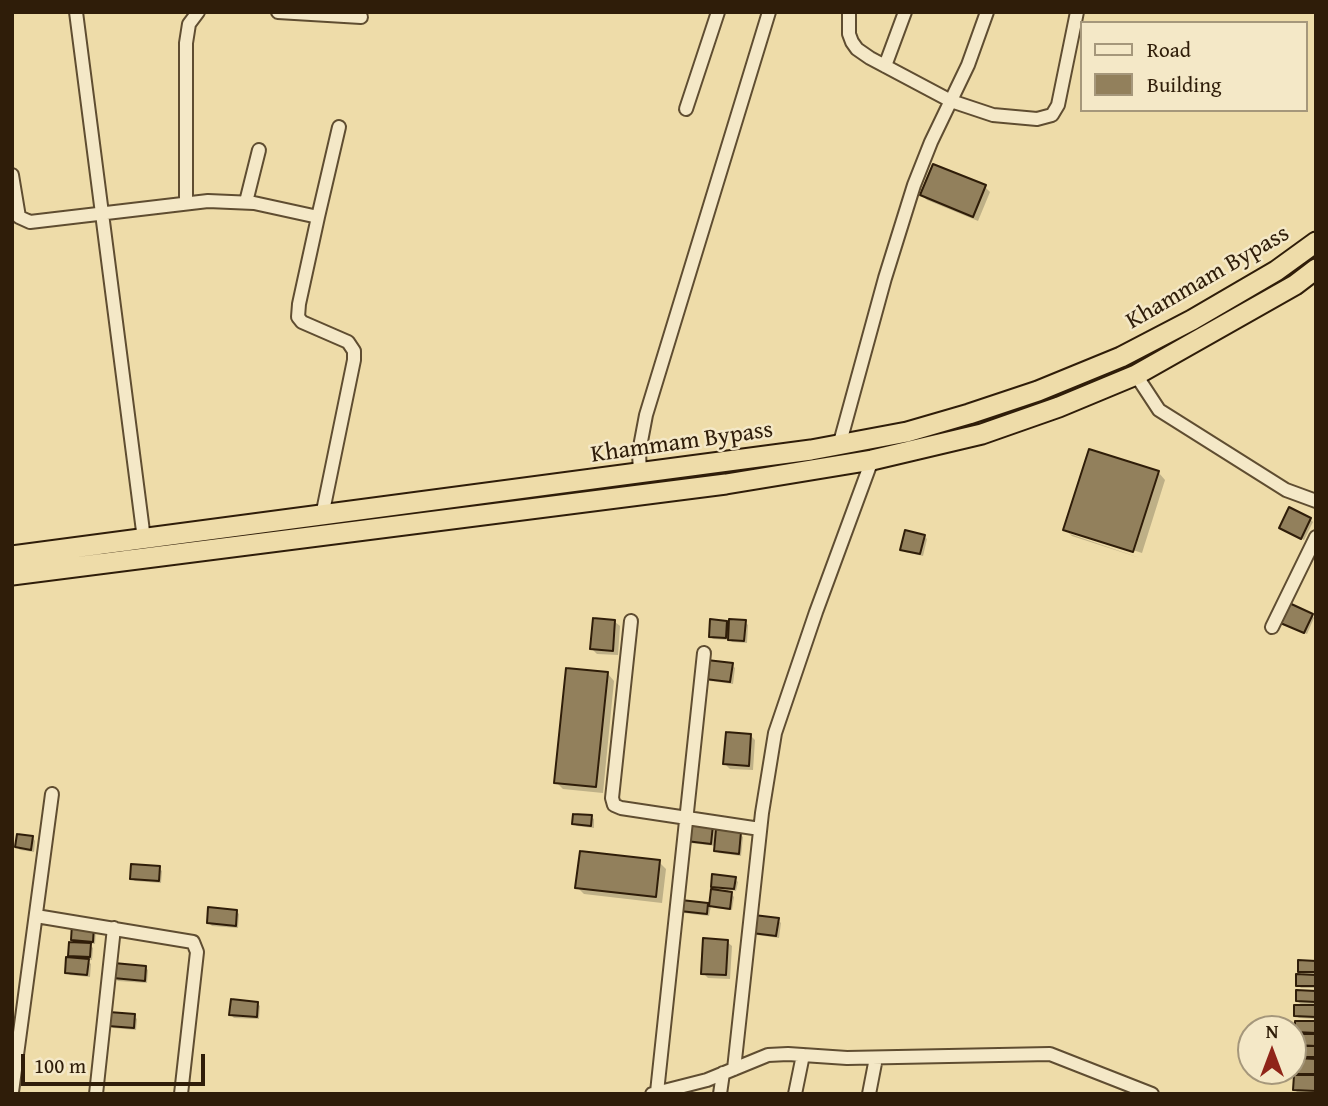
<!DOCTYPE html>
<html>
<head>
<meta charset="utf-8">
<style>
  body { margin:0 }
  #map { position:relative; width:1328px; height:1106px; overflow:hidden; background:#eedca9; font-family:"Gentium Book Plus",serif }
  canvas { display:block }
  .frame { position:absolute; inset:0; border:14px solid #2f1d09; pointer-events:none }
  .legend { position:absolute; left:1080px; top:21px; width:228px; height:91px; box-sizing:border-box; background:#f4e8c7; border:2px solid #a5977b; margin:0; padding:9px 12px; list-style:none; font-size:21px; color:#2f1d09 }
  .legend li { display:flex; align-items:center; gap:14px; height:35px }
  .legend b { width:35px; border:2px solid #a5977b }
  .north { position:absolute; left:1237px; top:1015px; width:70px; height:70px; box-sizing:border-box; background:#f4e8c7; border:2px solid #a5977b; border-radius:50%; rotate:0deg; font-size:19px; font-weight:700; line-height:28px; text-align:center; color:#2f1d09 }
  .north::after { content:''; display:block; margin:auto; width:24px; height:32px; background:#8f2418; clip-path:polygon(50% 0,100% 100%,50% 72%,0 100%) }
  .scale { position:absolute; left:21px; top:1054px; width:184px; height:32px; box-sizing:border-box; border:4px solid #2f1d09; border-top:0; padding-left:9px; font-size:21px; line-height:24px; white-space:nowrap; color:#2f1d09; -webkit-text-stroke:5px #f4e8c7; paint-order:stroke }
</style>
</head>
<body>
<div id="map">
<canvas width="1328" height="1106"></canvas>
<div class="frame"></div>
<ul class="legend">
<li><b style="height:9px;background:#f4e8c7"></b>Road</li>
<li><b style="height:19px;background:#92805c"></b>Building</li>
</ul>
<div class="north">N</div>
<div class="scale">100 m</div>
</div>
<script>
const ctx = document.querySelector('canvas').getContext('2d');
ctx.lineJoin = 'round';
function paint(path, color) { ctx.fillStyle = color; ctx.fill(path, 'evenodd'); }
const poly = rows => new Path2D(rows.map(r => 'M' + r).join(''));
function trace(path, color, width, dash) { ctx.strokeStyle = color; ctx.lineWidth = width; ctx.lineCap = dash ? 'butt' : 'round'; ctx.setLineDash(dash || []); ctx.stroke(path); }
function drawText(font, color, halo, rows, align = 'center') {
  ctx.font = font + ' "Gentium Book Plus",serif'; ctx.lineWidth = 5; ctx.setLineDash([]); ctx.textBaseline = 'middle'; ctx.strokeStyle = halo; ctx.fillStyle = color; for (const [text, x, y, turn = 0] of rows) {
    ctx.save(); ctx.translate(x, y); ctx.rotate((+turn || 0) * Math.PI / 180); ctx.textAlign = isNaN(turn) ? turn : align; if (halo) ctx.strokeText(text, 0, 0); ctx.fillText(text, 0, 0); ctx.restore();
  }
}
paint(poly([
  [934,166,985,187,990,192,978,221,927,200,922,195],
  [1090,451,1159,473,1165,480,1142,553,1070,530,1070,534,1140,558,1072,536,1065,529],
  [1310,519,1313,522,1304,540,1281,528],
  [924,536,927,539,923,556,905,552,902,549],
  [1312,615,1314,618,1307,634,1283,624],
  [615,622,620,626,618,655,597,654,592,649],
  [726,622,730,627,745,622,748,625,747,643,732,642,728,638,728,640,713,639,710,636],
  [732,665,735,668,733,684,710,681,707,678],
  [608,674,614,681,603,793,563,789,556,782],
  [750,735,755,740,753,770,730,769,725,764],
  [591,817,594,819,594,828,577,826,574,824],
  [712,827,715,831,740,834,743,837,741,856,719,853,716,851,716,846,690,843,687,840],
  [33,838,35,841,34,852,20,850,17,847],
  [659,862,666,869,662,903,584,894,577,887],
  [159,868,162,871,161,883,135,881,132,879],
  [735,879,738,882,736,891,728,890,734,897,732,910,714,908,711,906,709,916,684,913,681,910,708,904,710,907,712,891,718,892,712,886],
  [236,911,239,914,238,928,212,926,209,923],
  [778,920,781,923,779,938,757,935,754,932],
  [96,930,95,944,88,943,93,948,92,960,86,959,91,964,90,977,70,975,67,972,74,960,70,955,77,944,73,939],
  [727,942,732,946,730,979,708,978,703,973],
  [1316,962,1316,988,1301,988,1298,985,1305,976,1300,971],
  [145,967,148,970,147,983,118,981,115,978],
  [1316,992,1316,1019,1299,1018,1296,1016,1304,1007,1297,1001],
  [257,1003,260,1006,259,1019,234,1018,231,1015],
  [134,1016,137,1019,136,1030,113,1028,110,1025],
  [1316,1023,1316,1094,1299,1094,1295,1090,1298,1057,1296,1035,1301,1036,1297,1031]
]), '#0003');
const building = poly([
  [933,164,986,185,973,217,920,195,933,164],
  [1089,449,1159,471,1133,552,1063,530,1089,449],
  [1289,507,1311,518,1301,539,1279,528,1289,507],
  [905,530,925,535,920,554,900,550,905,530],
  [1287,602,1313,614,1304,633,1278,622,1287,602],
  [593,618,615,620,613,651,590,649,593,618],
  [710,619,727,621,726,638,709,637,710,619],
  [729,619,746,620,744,641,728,640,729,619],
  [707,660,733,663,730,682,705,679,707,660],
  [566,668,608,672,596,787,554,783,566,668],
  [726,732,751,734,749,766,723,764,726,732],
  [573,814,592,815,591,826,572,824,573,814],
  [688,822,713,825,711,844,686,841,688,822],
  [716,829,741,832,739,854,714,851,716,829],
  [17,834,33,836,31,850,15,847,17,834],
  [580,851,660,860,656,897,575,888,580,851],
  [131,864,160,866,159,881,130,879,131,864],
  [712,874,736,877,734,889,711,887,712,874],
  [711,889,732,892,730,909,709,906,711,889],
  [681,900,708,903,707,914,680,911,681,900],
  [208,907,237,910,236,926,207,923,208,907],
  [754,915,779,918,776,936,752,933,754,915],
  [72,924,94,926,93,942,71,940,72,924],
  [703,938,728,940,726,975,701,974,703,938],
  [69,942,91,943,90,957,68,956,69,942],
  [66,957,89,959,87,975,65,973,66,957],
  [1298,960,1316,961,1316,972,1298,972,1298,960],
  [114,963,146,966,145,981,113,978,114,963],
  [1296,974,1316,975,1316,986,1296,986,1296,974],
  [1296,990,1316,991,1316,1002,1296,1001,1296,990],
  [231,999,258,1002,257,1017,229,1015,231,999],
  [1294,1005,1316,1005,1316,1017,1294,1016,1294,1005],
  [109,1012,135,1014,134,1028,108,1026,109,1012],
  [1295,1021,1316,1021,1316,1033,1295,1032,1295,1021],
  [1294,1034,1316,1034,1316,1046,1294,1045,1294,1034],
  [1295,1046,1316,1046,1316,1057,1295,1057,1295,1046],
  [1296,1058,1316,1059,1316,1074,1295,1074,1296,1058],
  [1294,1075,1316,1075,1316,1091,1293,1090,1294,1075]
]);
paint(building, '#92805c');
trace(building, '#2f1d09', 2);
const minor = poly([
  [76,12,144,539],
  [278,12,361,17],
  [849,12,849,34,852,42,857,49,870,58,951,101,993,115,1037,119,1052,115,1058,105,1077,12],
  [885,66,905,12],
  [686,109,718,12],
  [12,175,19,217,30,222,208,201,254,203,318,217,299,304,298,317,302,322,348,342,354,351,354,360,322,516],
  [246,202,259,150],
  [186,203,186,43,189,24,198,12],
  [318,217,339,127],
  [1136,375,1159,410,1286,490,1316,501],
  [839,446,885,278,914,185,931,142,968,65,987,12],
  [640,473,639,452,646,415,769,12],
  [631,621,612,798,614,805,621,808,760,829],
  [1272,627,1316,537],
  [36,916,193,942,197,952,181,1094],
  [734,1069,762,813,775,733,816,612,872,460],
  [12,1092,52,794],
  [657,1092,704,653],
  [96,1094,114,928],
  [652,1094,707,1080,768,1055,788,1054,847,1058,1050,1054,1152,1094],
  [720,1094,723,1073],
  [795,1094,803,1055],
  [869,1094,876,1058]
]);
const trunk = poly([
  [12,556,811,450,907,432,969,414,1038,391,1121,357,1192,320,1276,271,1316,242],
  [12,575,726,484,872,460,982,434,1059,407,1136,375,1295,285,1316,269]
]);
trace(minor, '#5f4d31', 16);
trace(trunk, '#2f1d09', 23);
trace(minor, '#f4e8c7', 12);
trace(trunk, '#eedca9', 19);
drawText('24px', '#2f1d09', '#f4e8c7', [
  ["Khammam Bypass",1208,278,-30],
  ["Khammam Bypass",682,443,-8]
]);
</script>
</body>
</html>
